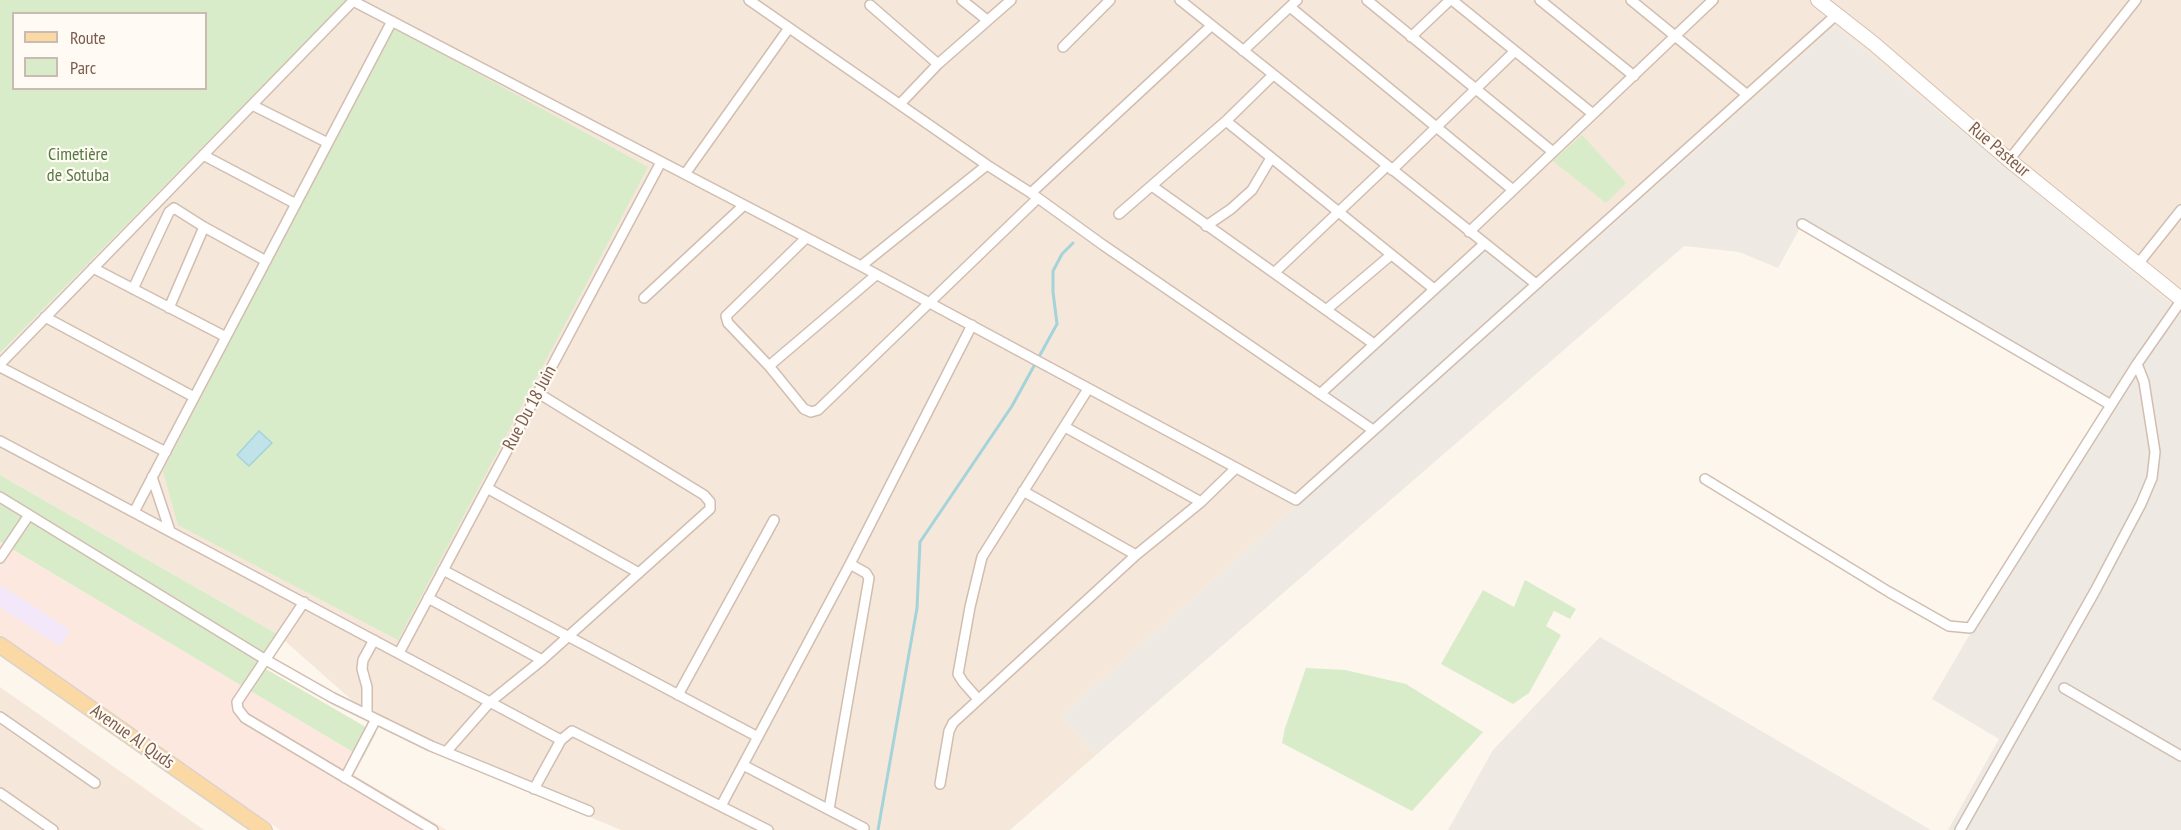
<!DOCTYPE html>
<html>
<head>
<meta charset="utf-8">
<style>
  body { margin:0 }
  #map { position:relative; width:2181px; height:830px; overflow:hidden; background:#fdf6ec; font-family:"PT Sans Narrow",sans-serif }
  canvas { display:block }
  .legend { position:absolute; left:12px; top:12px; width:195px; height:78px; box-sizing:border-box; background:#fffaf3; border:2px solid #cabbb1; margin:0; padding:8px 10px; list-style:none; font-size:18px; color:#7a5c4d }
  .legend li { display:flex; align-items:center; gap:12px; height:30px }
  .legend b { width:30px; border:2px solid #cabbb1 }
</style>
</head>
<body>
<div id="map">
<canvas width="2181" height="830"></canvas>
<ul class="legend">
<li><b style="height:8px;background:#fbd9a5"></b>Route</li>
<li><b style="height:16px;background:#d8ecc9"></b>Parc</li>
</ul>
</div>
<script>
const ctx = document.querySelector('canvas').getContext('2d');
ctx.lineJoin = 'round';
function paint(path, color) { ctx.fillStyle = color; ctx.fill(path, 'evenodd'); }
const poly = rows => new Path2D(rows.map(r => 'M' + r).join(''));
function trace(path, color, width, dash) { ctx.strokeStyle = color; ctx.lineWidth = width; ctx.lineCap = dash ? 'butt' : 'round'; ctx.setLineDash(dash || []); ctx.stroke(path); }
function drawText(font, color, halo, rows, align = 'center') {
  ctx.font = font + ' "PT Sans Narrow",sans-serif'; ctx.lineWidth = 4.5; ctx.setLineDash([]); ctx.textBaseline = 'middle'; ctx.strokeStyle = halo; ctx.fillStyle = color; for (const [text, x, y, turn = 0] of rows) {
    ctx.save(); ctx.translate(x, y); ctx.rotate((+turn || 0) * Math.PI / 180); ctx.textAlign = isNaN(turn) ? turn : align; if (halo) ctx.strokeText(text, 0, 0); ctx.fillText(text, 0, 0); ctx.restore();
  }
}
paint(poly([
  [347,0,2181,0,2181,312,1835,26,1543,287,1375,433,1274,526,1061,716,1096,755,1010,830,621,830,431,751,380,725,277,634,0,475,0,353],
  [0,687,204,830,0,830]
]), '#f5e8da');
paint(poly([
  [0,542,363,758,354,775,447,830,280,830,0,637]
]), '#fde8e0');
paint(poly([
  [1835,26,2181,312,2181,830,1948,830,1999,739,1932,699,2103,407,1800,228,1778,268,1739,252,1684,246,1096,755,1061,716,1274,526,1375,433,1318,396,1487,242,1543,287],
  [1600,637,1931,830,1448,830,1493,750]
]), '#efe9e4');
paint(poly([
  [0,585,70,630,60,646,0,607]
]), '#f3e8fa');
paint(poly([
  [0,0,347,0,0,353],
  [14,14,206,14,206,88,14,88],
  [393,27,648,167,398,640,178,525,163,471],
  [1582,135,1626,183,1606,203,1553,161],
  [0,475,277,634,259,665,376,733,363,758,0,542],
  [1525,580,1576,609,1570,619,1554,611,1546,626,1561,635,1529,693,1513,704,1441,664,1483,590,1514,607],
  [1306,668,1345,670,1406,684,1483,732,1412,811,1282,743,1285,728]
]), '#d8ecc9');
const water = poly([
  [259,431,272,443,249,466,237,455,259,431]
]);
paint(water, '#bfe3e8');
trace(water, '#a5d3da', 1.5);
trace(poly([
  [878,830,917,608,920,542,1012,406,1057,324,1053,292,1053,271,1062,254,1073,243]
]), '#a5d3da', 3);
const street = poly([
  [749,0,987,165,1031,193,1103,245,1373,430],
  [962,0,987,20],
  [1180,0,1536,284],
  [1367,0,1553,152],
  [1452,0,1593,114],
  [1540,0,1634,76],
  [1631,0,1746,94],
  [353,1,861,266,1296,500,1836,15],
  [870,5,938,64],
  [1290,7,1513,190],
  [1411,37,1450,0],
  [1063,47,1110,0],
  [1243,51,1297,0],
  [900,104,938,64,1011,0],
  [252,105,328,143],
  [1226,121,1434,289],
  [203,155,296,204],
  [2009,160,2136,0],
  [1392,170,1515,51],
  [685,174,789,28],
  [1152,186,1374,344],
  [1031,193,1211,26],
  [1119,214,1226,121,1273,75],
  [1802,224,2111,405],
  [1206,226,1231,209,1252,190,1271,158],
  [1469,232,1713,0],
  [806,238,726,316,728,323,769,366,804,409,811,412,818,410,1038,198],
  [2138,264,2181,210],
  [861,266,987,165],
  [93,268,226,337],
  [1274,273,1387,166],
  [133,289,169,212,174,208,204,227,266,261],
  [644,298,743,206],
  [169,308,204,227],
  [1326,310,1391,255],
  [45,317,194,397],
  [0,364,354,0],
  [769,366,876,275],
  [0,367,166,452],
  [1320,394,1484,244],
  [1065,427,1201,502,1236,468],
  [0,441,561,740],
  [152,477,170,531],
  [1705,479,1889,592,1949,626,1970,628,2137,364,2181,301],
  [487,488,639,573],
  [1023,491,1136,555,1201,502],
  [0,497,266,660,333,698,431,746,589,811],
  [134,512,392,21],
  [0,558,29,515],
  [443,570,758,737],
  [428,598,542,660],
  [304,602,237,702,238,709,245,718,433,830],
  [399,653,661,162],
  [2064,688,2181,756],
  [678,695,774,520],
  [978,699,963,682,958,674,970,607,982,557,1088,389],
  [367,714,367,687,362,669,363,660,374,640],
  [0,717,95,783],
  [446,752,490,702,542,660,710,509,710,502,704,495,538,393],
  [743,765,864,828],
  [345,778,376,719],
  [940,784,949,731,953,723,1136,555],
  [534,789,561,740,572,731,768,830],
  [0,793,53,830],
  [721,806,850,564,972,325],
  [829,809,869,578,866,573,850,564],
  [1960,830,2095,591,2141,504,2152,478,2155,452,2144,382,2137,364]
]);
const secondary = poly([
  [1818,0,1873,43,2009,160,2181,299]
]);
const primary = poly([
  [0,645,264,830]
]);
trace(street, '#d1beb0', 12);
trace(secondary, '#d6c0b0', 16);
trace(primary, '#dad1cd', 18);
trace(street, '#fff', 9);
trace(secondary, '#fff', 14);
trace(primary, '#fbd9a5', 15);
drawText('18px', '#7a5c4d', '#fffaf3', [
  ["Rue Pasteur",1999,150,40],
  ["Rue Du 18 Juin",530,408,-62],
  ["Avenue Al Quds",132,737,35]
]);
drawText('18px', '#537a41', '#fffaf3', [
  ["Cimetière",78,155],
  ["de Sotuba",78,176]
]);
</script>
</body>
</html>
